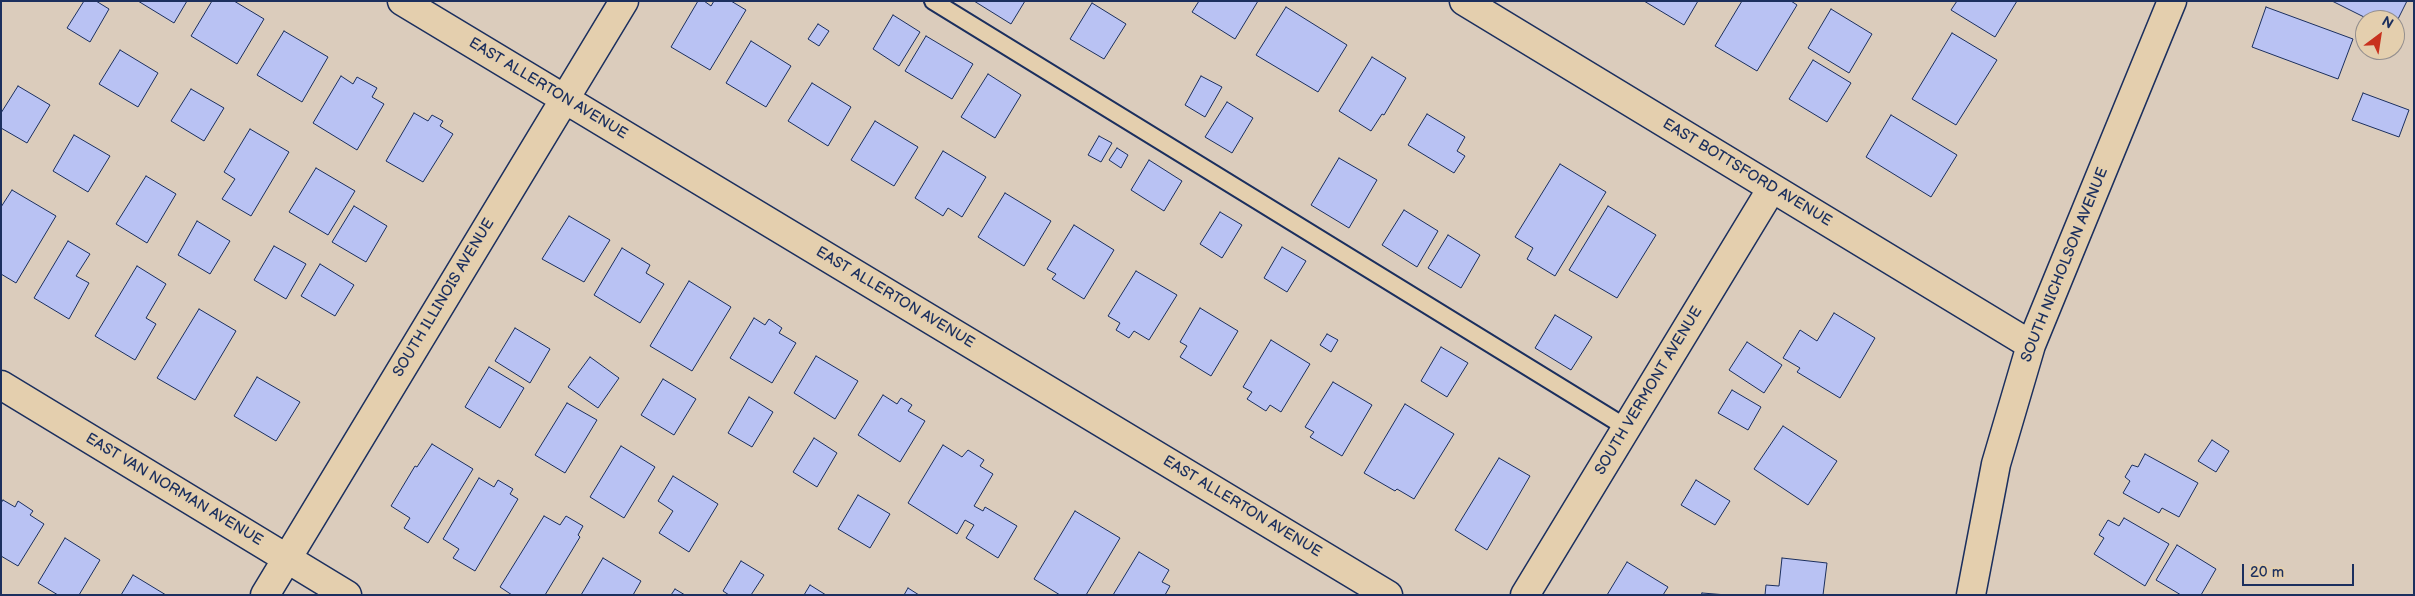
<!DOCTYPE html>
<html>
<head>
<meta charset="utf-8">
<style>
  body { margin:0 }
  #map { position:relative; width:2415px; height:596px; overflow:hidden; background:#dbccbc; font-family:"Balsamiq Sans",sans-serif }
  canvas { display:block }
  .frame { position:absolute; inset:0; border:2px solid #1b2f5e; pointer-events:none }
  .north { position:absolute; left:2355px; top:10px; width:50px; height:50px; box-sizing:border-box; background:#e4cfae; border:1px solid #948f8e; border-radius:50%; rotate:31deg; font-size:14px; font-weight:700; line-height:20px; text-align:center; color:#1b2f5e }
  .north::after { content:''; display:block; margin:auto; width:18px; height:22px; background:#c8321e; clip-path:polygon(50% 0,100% 100%,50% 72%,0 100%) }
  .scale { position:absolute; left:2242px; top:564px; width:112px; height:22px; box-sizing:border-box; border:2px solid #1b2f5e; border-top:0; padding-left:6px; font-size:15px; line-height:18px; white-space:nowrap; color:#1b2f5e; -webkit-text-stroke:4px #e4cfae; paint-order:stroke }
</style>
</head>
<body>
<div id="map">
<canvas width="2415" height="596"></canvas>
<div class="frame"></div>
<div class="north">N</div>
<div class="scale">20 m</div>
</div>
<script>
const ctx = document.querySelector('canvas').getContext('2d');
ctx.lineJoin = 'round';
function paint(path, color) { ctx.fillStyle = color; ctx.fill(path, 'evenodd'); }
const poly = rows => new Path2D(rows.map(r => 'M' + r).join(''));
function trace(path, color, width, dash) { ctx.strokeStyle = color; ctx.lineWidth = width; ctx.lineCap = dash ? 'butt' : 'round'; ctx.setLineDash(dash || []); ctx.stroke(path); }
function drawText(font, color, halo, rows, align = 'center') {
  ctx.font = font + ' "Balsamiq Sans",sans-serif'; ctx.lineWidth = 4; ctx.setLineDash([]); ctx.textBaseline = 'middle'; ctx.strokeStyle = halo; ctx.fillStyle = color; for (const [text, x, y, turn = 0] of rows) {
    ctx.save(); ctx.translate(x, y); ctx.rotate((+turn || 0) * Math.PI / 180); ctx.textAlign = isNaN(turn) ? turn : align; if (halo) ctx.strokeText(text, 0, 0); ctx.fillText(text, 0, 0); ctx.restore();
  }
}
const building = poly([
  [84,1,96,1,109,9,90,42,67,28,84,1],
  [138,1,187,1,174,23,138,1],
  [212,1,234,1,264,19,237,64,191,36,212,1],
  [698,1,704,1,711,6,714,1,731,1,746,10,710,70,671,47,698,1],
  [974,1,1025,1,1011,24,974,1],
  [1199,1,1258,1,1235,39,1192,12,1199,1],
  [1644,1,1698,1,1684,25,1644,1],
  [1742,1,1791,1,1797,5,1757,71,1715,46,1742,1],
  [1957,1,2017,1,1995,37,1951,10,1957,1],
  [2332,1,2407,1,2395,25,2395,20,2370,20,2332,1],
  [1092,3,1126,24,1104,59,1070,39,1092,3],
  [1286,7,1347,45,1318,92,1256,55,1286,7],
  [2266,7,2353,39,2338,79,2252,47,2266,7],
  [1831,9,1872,34,1849,73,1808,48,1831,9],
  [893,15,920,32,899,66,873,49,893,15],
  [818,24,829,31,819,46,808,39,818,24],
  [284,31,328,57,302,102,257,75,284,31],
  [1952,33,1997,60,1956,125,1912,99,1952,33],
  [926,36,973,64,952,99,905,71,926,36],
  [751,41,791,66,766,107,726,83,751,41],
  [120,50,158,73,138,107,99,84,120,50],
  [1372,57,1406,78,1384,115,1382,114,1371,131,1339,111,1372,57],
  [1813,60,1851,83,1827,122,1789,99,1813,60],
  [988,74,1021,95,995,138,961,117,988,74],
  [341,76,353,84,357,77,377,88,372,97,384,104,357,150,313,123,341,76],
  [1201,76,1222,87,1205,117,1185,105,1201,76],
  [812,83,851,107,828,146,788,121,812,83],
  [18,86,50,105,27,143,1,128,1,113,18,86],
  [191,89,224,108,204,141,171,121,191,89],
  [2363,93,2409,110,2399,137,2352,120,2363,93],
  [1227,102,1253,118,1232,153,1205,137,1227,102],
  [414,113,428,121,432,115,443,121,440,126,453,134,423,182,386,161,414,113],
  [1427,114,1465,137,1457,151,1465,156,1454,173,1408,145,1427,114],
  [1891,115,1957,155,1931,197,1866,157,1891,115],
  [875,121,918,147,894,186,851,160,875,121],
  [250,129,289,152,251,216,222,199,235,179,224,172,250,129],
  [74,135,110,156,88,192,53,171,74,135],
  [1099,136,1112,143,1101,162,1088,155,1099,136],
  [1117,148,1128,155,1121,168,1109,160,1117,148],
  [943,151,986,177,962,217,948,208,943,216,915,198,943,151],
  [1339,158,1377,180,1349,228,1311,205,1339,158],
  [1149,160,1182,181,1164,211,1131,190,1149,160],
  [1560,164,1606,192,1555,276,1527,259,1533,248,1515,237,1560,164],
  [316,168,355,191,328,235,289,212,316,168],
  [146,176,176,194,147,243,116,224,146,176],
  [12,190,56,216,16,283,1,274,1,207,12,190],
  [1005,193,1051,221,1024,266,978,237,1005,193],
  [354,206,387,226,366,262,332,242,354,206],
  [1608,206,1656,235,1617,298,1569,270,1608,206],
  [1404,210,1438,231,1417,267,1382,245,1404,210],
  [1220,212,1242,225,1222,258,1200,244,1220,212],
  [569,216,610,240,584,282,542,259,569,216],
  [197,221,230,241,210,274,178,255,197,221],
  [1074,225,1114,250,1084,299,1052,279,1056,274,1047,269,1074,225],
  [1448,235,1480,255,1461,288,1428,268,1448,235],
  [68,241,90,254,76,276,89,283,69,319,34,298,68,241],
  [274,246,306,264,286,299,254,280,274,246],
  [1282,247,1306,261,1287,292,1264,278,1282,247],
  [622,248,650,265,646,273,664,284,640,323,594,295,622,248],
  [320,264,354,285,335,316,301,296,320,264],
  [137,266,166,284,146,318,156,324,135,360,95,336,137,266],
  [1136,271,1177,295,1149,340,1134,331,1129,338,1116,330,1120,323,1108,316,1136,271],
  [689,281,731,307,692,371,650,346,689,281],
  [1200,308,1238,331,1211,376,1180,357,1187,346,1180,342,1200,308],
  [199,309,236,331,195,400,157,378,199,309],
  [1834,313,1875,338,1840,398,1797,372,1800,368,1783,358,1800,330,1817,341,1834,313],
  [1555,315,1592,337,1571,370,1535,348,1555,315],
  [754,318,765,325,769,319,782,328,779,333,796,343,772,383,730,358,754,318],
  [515,328,550,349,530,383,495,361,515,328],
  [1327,334,1338,340,1331,352,1320,345,1327,334],
  [1271,340,1310,364,1281,412,1270,405,1266,411,1247,399,1252,392,1243,387,1271,340],
  [1747,342,1782,365,1764,393,1729,370,1747,342],
  [1441,347,1468,363,1447,397,1421,381,1441,347],
  [816,356,858,381,835,419,794,393,816,356],
  [590,357,619,378,598,408,568,387,590,357],
  [489,367,524,388,500,428,465,407,489,367],
  [257,377,300,402,276,441,234,416,257,377],
  [663,379,696,399,674,435,641,415,663,379],
  [1333,382,1372,405,1342,456,1310,437,1314,432,1305,427,1333,382],
  [1732,390,1761,407,1748,430,1718,413,1732,390],
  [883,395,897,404,901,398,912,405,908,411,925,421,900,462,858,435,883,395],
  [749,397,773,412,752,447,728,433,749,397],
  [567,403,597,420,565,473,535,455,567,403],
  [1405,404,1454,434,1414,499,1397,489,1395,491,1364,473,1405,404],
  [1783,426,1837,461,1808,505,1754,469,1783,426],
  [814,438,837,453,817,487,793,472,814,438],
  [2212,440,2229,451,2216,472,2198,461,2212,440],
  [432,444,473,469,428,543,404,528,410,518,391,506,415,466,417,467,432,444],
  [943,445,962,457,968,450,984,460,980,466,993,474,974,506,983,511,985,507,1017,526,998,558,966,538,974,525,965,520,957,534,908,503,943,445],
  [621,446,655,467,624,518,590,497,621,446],
  [2145,454,2198,483,2179,517,2162,508,2159,513,2123,493,2130,481,2125,477,2132,465,2138,467,2145,454],
  [1499,458,1530,476,1487,550,1455,530,1499,458],
  [673,476,718,504,689,552,659,533,673,511,658,501,673,476],
  [479,478,494,487,498,480,513,489,510,494,518,499,475,571,453,558,459,549,443,539,479,478],
  [1696,480,1730,501,1715,525,1681,505,1696,480],
  [858,495,890,514,870,548,838,529,858,495],
  [3,500,15,507,18,501,33,511,30,515,44,524,18,566,1,556,1,503,3,500],
  [1075,511,1120,538,1086,595,1060,595,1034,579,1075,511],
  [544,516,560,525,566,516,583,526,578,535,580,537,545,595,512,595,500,587,544,516],
  [2124,518,2169,544,2145,586,2094,554,2104,538,2099,535,2108,520,2119,526,2124,518],
  [65,538,100,560,79,595,58,595,38,583,65,538],
  [2177,545,2216,569,2201,595,2181,595,2156,580,2177,545],
  [1139,552,1169,570,1162,582,1170,586,1165,595,1113,595,1139,552],
  [603,558,641,581,633,595,581,595,603,558],
  [1782,558,1827,563,1823,595,1765,595,1766,585,1779,586,1782,558],
  [741,561,764,575,751,595,729,595,723,591,741,561],
  [1627,562,1668,587,1663,595,1607,595,1627,562],
  [133,575,166,595,121,595,133,575],
  [810,585,826,595,804,595,810,585],
  [908,588,919,595,904,595,908,588],
  [675,589,685,595,671,595,675,589],
  [1702,593,1727,595,1701,595,1702,593]
]);
paint(building, '#b9c2f3');
trace(building, '#1b2f5e', 1);
const service = poly([
  [933,1,1627,428]
]);
const minor = poly([
  [402,1,1388,595],
  [1464,1,2031,345],
  [1,385,347,595],
  [265,595,624,1],
  [1525,595,1772,188],
  [1971,595,1996,464,2031,345,2172,1]
]);
trace(service, '#1b2f5e', 20);
trace(minor, '#1b2f5e', 31);
trace(service, '#e4cfae', 16);
trace(minor, '#e4cfae', 28);
drawText('15px', '#1b2f5e', '#e4cfae', [
  ["EAST ALLERTON AVENUE",548,89,31],
  ["EAST BOTTSFORD AVENUE",1747,173,31],
  ["SOUTH NICHOLSON AVENUE",2065,265,-68],
  ["SOUTH ILLINOIS AVENUE",444,298,-59],
  ["EAST ALLERTON AVENUE",895,298,31],
  ["SOUTH VERMONT AVENUE",1649,391,-59],
  ["EAST VAN NORMAN AVENUE",174,490,31],
  ["EAST ALLERTON AVENUE",1242,507,31]
]);
</script>
</body>
</html>
